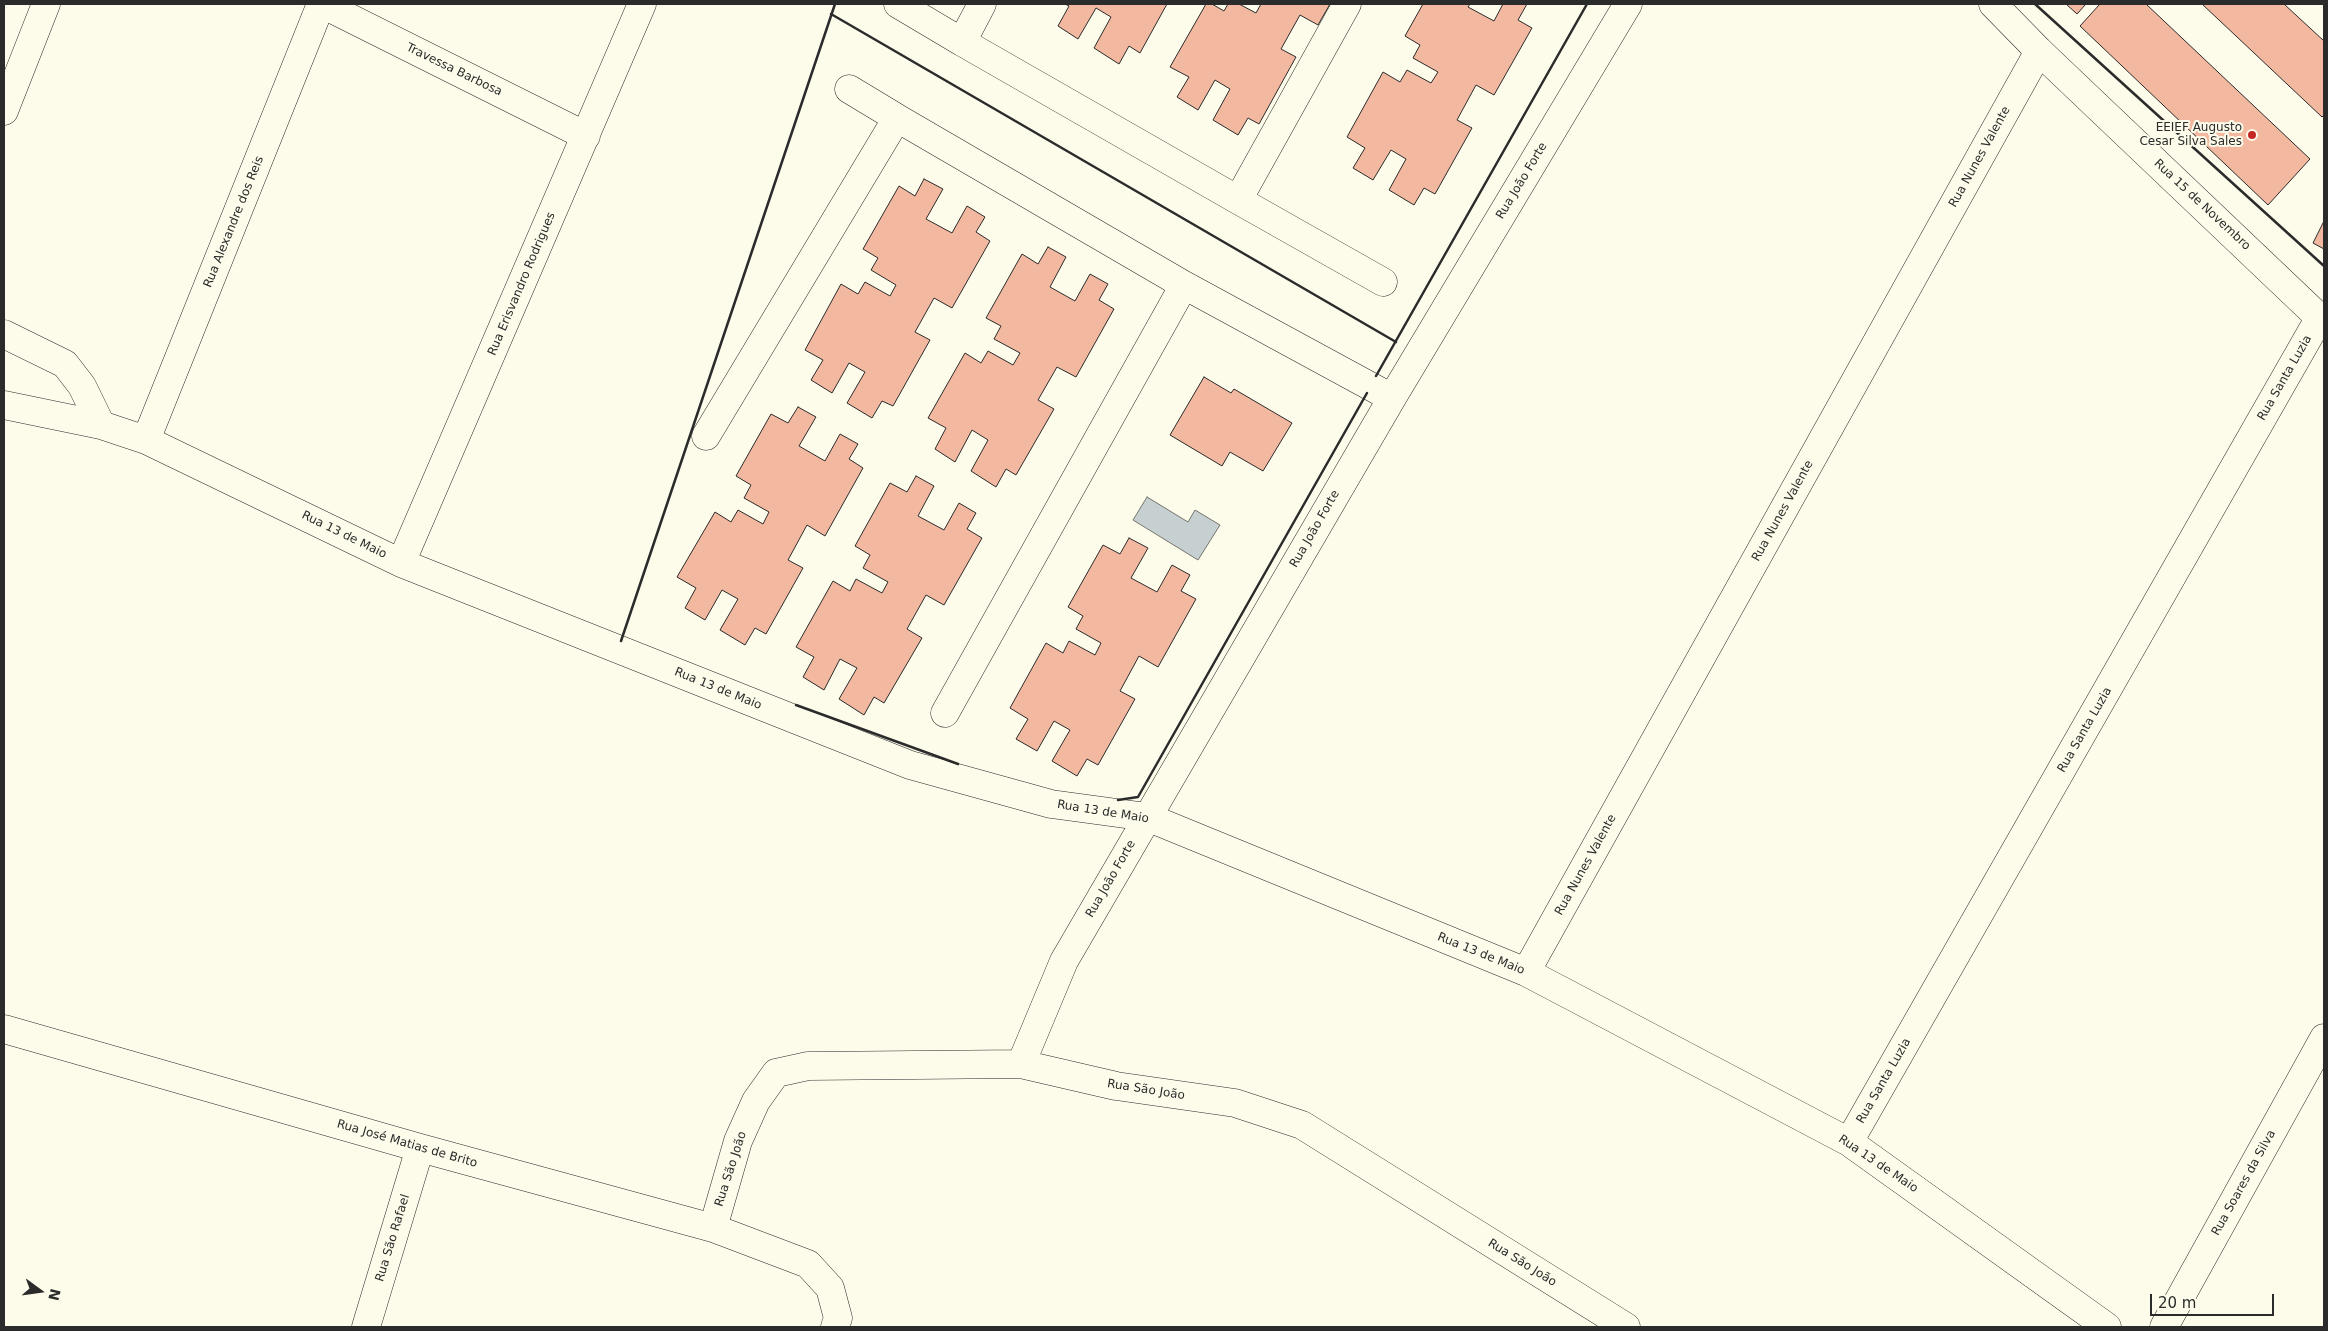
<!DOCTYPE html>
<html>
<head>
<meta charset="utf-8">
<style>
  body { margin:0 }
  #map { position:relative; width:2328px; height:1331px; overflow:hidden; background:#fdfbea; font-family:"DejaVu Sans",sans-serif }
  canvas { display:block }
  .frame { position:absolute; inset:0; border:5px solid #2b2b2b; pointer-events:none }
  .north { position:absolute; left:15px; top:1266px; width:50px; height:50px; -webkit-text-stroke:4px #fdfbea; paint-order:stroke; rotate:104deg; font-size:14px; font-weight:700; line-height:20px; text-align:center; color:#2b2b2b }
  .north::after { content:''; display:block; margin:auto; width:18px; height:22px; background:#2b2b2b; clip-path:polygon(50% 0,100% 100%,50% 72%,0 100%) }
  .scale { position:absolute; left:2150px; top:1294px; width:124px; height:22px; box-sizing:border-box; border:2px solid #2b2b2b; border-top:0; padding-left:6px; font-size:15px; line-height:18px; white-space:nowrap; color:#2b2b2b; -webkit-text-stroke:4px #fdfbea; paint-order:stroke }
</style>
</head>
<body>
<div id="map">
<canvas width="2328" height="1331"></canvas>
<div class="frame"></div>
<div class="north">N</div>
<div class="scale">20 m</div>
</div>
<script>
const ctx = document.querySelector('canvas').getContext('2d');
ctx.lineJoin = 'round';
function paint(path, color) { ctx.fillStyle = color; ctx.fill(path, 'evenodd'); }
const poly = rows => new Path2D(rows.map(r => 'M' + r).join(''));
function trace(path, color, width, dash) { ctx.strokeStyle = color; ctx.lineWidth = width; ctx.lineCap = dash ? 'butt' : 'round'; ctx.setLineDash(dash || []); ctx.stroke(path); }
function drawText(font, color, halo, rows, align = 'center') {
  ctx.font = font + ' "DejaVu Sans",sans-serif'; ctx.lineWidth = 4; ctx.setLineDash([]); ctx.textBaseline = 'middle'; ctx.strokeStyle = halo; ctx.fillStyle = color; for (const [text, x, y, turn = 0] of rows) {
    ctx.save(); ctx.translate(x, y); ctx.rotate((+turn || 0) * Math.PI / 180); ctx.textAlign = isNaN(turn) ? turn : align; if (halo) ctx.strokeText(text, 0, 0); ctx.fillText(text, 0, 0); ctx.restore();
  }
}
const water = poly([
  [1147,497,1188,522,1195,510,1220,525,1198,560,1133,520,1147,497]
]);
paint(water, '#c7d0d0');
trace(water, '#74746e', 1);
const building = poly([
  [1065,4,1167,4,1140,53,1129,46,1119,64,1094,48,1111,17,1096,8,1078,39,1058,26,1069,6,1065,4],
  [1206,4,1212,4,1224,11,1228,4,1239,4,1256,13,1261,4,1330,4,1318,25,1300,15,1281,49,1296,57,1259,124,1248,118,1238,135,1213,120,1230,89,1215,80,1198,110,1177,97,1189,77,1170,67,1206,4],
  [1423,4,1470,4,1468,7,1494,21,1503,4,1527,4,1518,20,1532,28,1494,95,1476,85,1457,120,1472,128,1435,194,1424,188,1414,205,1389,190,1406,159,1391,150,1373,180,1353,168,1365,148,1347,137,1383,72,1400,82,1407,70,1431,83,1438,72,1413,58,1420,45,1405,36,1423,4],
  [2066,4,2086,4,2077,14,2066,4],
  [2100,4,2146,4,2310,159,2268,205,2080,26,2100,4],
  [2202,4,2284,4,2324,41,2324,115,2322,117,2202,4],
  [924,179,943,189,926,219,952,233,967,206,985,217,976,232,990,241,952,308,934,298,915,332,930,340,893,406,882,401,872,418,847,403,865,372,849,363,832,393,811,380,823,360,805,350,841,284,858,294,865,282,890,296,896,285,871,270,878,258,863,249,899,186,915,196,924,179],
  [2324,221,2324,249,2313,243,2324,221],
  [1048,247,1066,257,1050,287,1075,301,1090,274,1108,284,1099,300,1114,309,1076,377,1057,367,1038,400,1054,409,1016,475,1006,469,996,487,971,471,988,440,972,430,955,462,935,449,946,428,928,418,965,353,981,363,988,351,1013,365,1020,353,994,339,1001,326,986,318,1022,254,1038,264,1048,247],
  [1204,377,1231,393,1234,389,1292,423,1263,471,1230,452,1222,466,1170,435,1204,377],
  [798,407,816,417,799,446,825,461,840,434,858,444,849,459,863,468,825,536,807,525,788,560,803,568,766,634,755,628,745,645,720,630,738,599,722,590,705,620,685,608,696,588,677,577,715,512,731,522,738,510,763,524,769,512,744,498,751,485,736,476,771,414,788,423,798,407],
  [916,476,934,486,918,516,944,530,959,503,976,513,967,529,982,538,944,605,926,595,907,629,922,638,884,703,874,697,864,715,839,699,857,668,840,659,824,690,803,677,814,657,796,647,833,581,850,591,856,579,882,593,888,582,863,568,870,555,855,546,890,483,907,492,916,476],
  [1129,538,1148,548,1131,578,1157,592,1172,565,1190,575,1181,591,1196,599,1158,667,1139,656,1120,691,1135,699,1098,765,1087,759,1077,776,1052,761,1070,730,1054,721,1037,751,1016,739,1028,719,1010,708,1046,643,1063,653,1069,641,1095,655,1101,643,1076,629,1083,616,1068,607,1103,545,1120,554,1129,538]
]);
paint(building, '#f2b8a0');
trace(building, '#2b2b2b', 1);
const minor = poly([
  [322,4,586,136],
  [898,4,962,42],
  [982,4,962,42,1238,200,1347,4],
  [849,89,897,118],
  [4,111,46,4],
  [1238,200,1383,282],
  [4,334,65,364,82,386,101,425],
  [4,405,101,425,146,440,401,563,910,765,1051,804,1147,817,1526,972,1849,1142,2107,1327],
  [706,436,897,118,1184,285,1392,398],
  [146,440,321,4],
  [401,563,642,4],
  [945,713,1184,285],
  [1526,972,2039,51],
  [4,1029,420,1148,713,1228,808,1264,830,1288,838,1318,835,1327],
  [1021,1064,1064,961,1392,398,1628,4],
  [1849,1142,2320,317],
  [713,1228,738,1141,756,1101,776,1073,808,1066,1021,1064,1116,1086,1235,1103,1302,1125,1626,1327],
  [366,1327,420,1148],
  [2164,1327,2324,1038]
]);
const secondary = poly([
  [1993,4,2039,51,2324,322]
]);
trace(minor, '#2b2b2b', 29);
trace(secondary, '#2b2b2b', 29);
trace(minor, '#fdfbea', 28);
trace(secondary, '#fdfbea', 28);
trace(poly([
  [2035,4,2324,266],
  [831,14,1396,342],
  [1376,376,1587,4],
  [621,641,835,4],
  [796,705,958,764],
  [1118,800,1138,797,1367,393]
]), '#2b2b2b', 2.5);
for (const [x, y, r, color] of [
  [2252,135,5,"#c62828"]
]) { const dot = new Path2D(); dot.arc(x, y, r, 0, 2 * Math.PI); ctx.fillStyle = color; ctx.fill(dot); trace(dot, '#fdfbea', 2); }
drawText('12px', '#2b2b2b', '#fdfbea', [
  ["Travessa Barbosa",454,70,26],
  ["Rua Nunes Valente",1980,157,-61],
  ["Rua João Forte",1522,181,-59],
  ["Rua 15 de Novembro",2202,205,43],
  ["Rua Alexandre dos Reis",234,222,-68],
  ["Rua Erisvandro Rodrigues",522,284,-67],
  ["Rua Santa Luzia",2285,378,-60],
  ["Rua Nunes Valente",1783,511,-61],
  ["Rua João Forte",1315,529,-60],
  ["Rua 13 de Maio",344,535,26],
  ["Rua 13 de Maio",718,689,22],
  ["Rua Santa Luzia",2085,730,-60],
  ["Rua 13 de Maio",1103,812,9],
  ["Rua Nunes Valente",1586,865,-61],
  ["Rua João Forte",1111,879,-60],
  ["Rua 13 de Maio",1481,954,22],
  ["Rua Santa Luzia",1884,1081,-60],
  ["Rua São João",1146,1090,9],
  ["Rua José Matias de Brito",407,1144,16],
  ["Rua 13 de Maio",1878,1164,34],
  ["Rua São João",731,1169,-72],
  ["Rua Soares da Silva",2244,1183,-61],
  ["Rua São Rafael",393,1238,-73],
  ["Rua São João",1522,1263,32]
]);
drawText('12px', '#2b2b2b', '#fdfbea', [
  ["EEIEF Augusto",2242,128],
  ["Cesar Silva Sales",2242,142]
], 'right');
</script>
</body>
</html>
